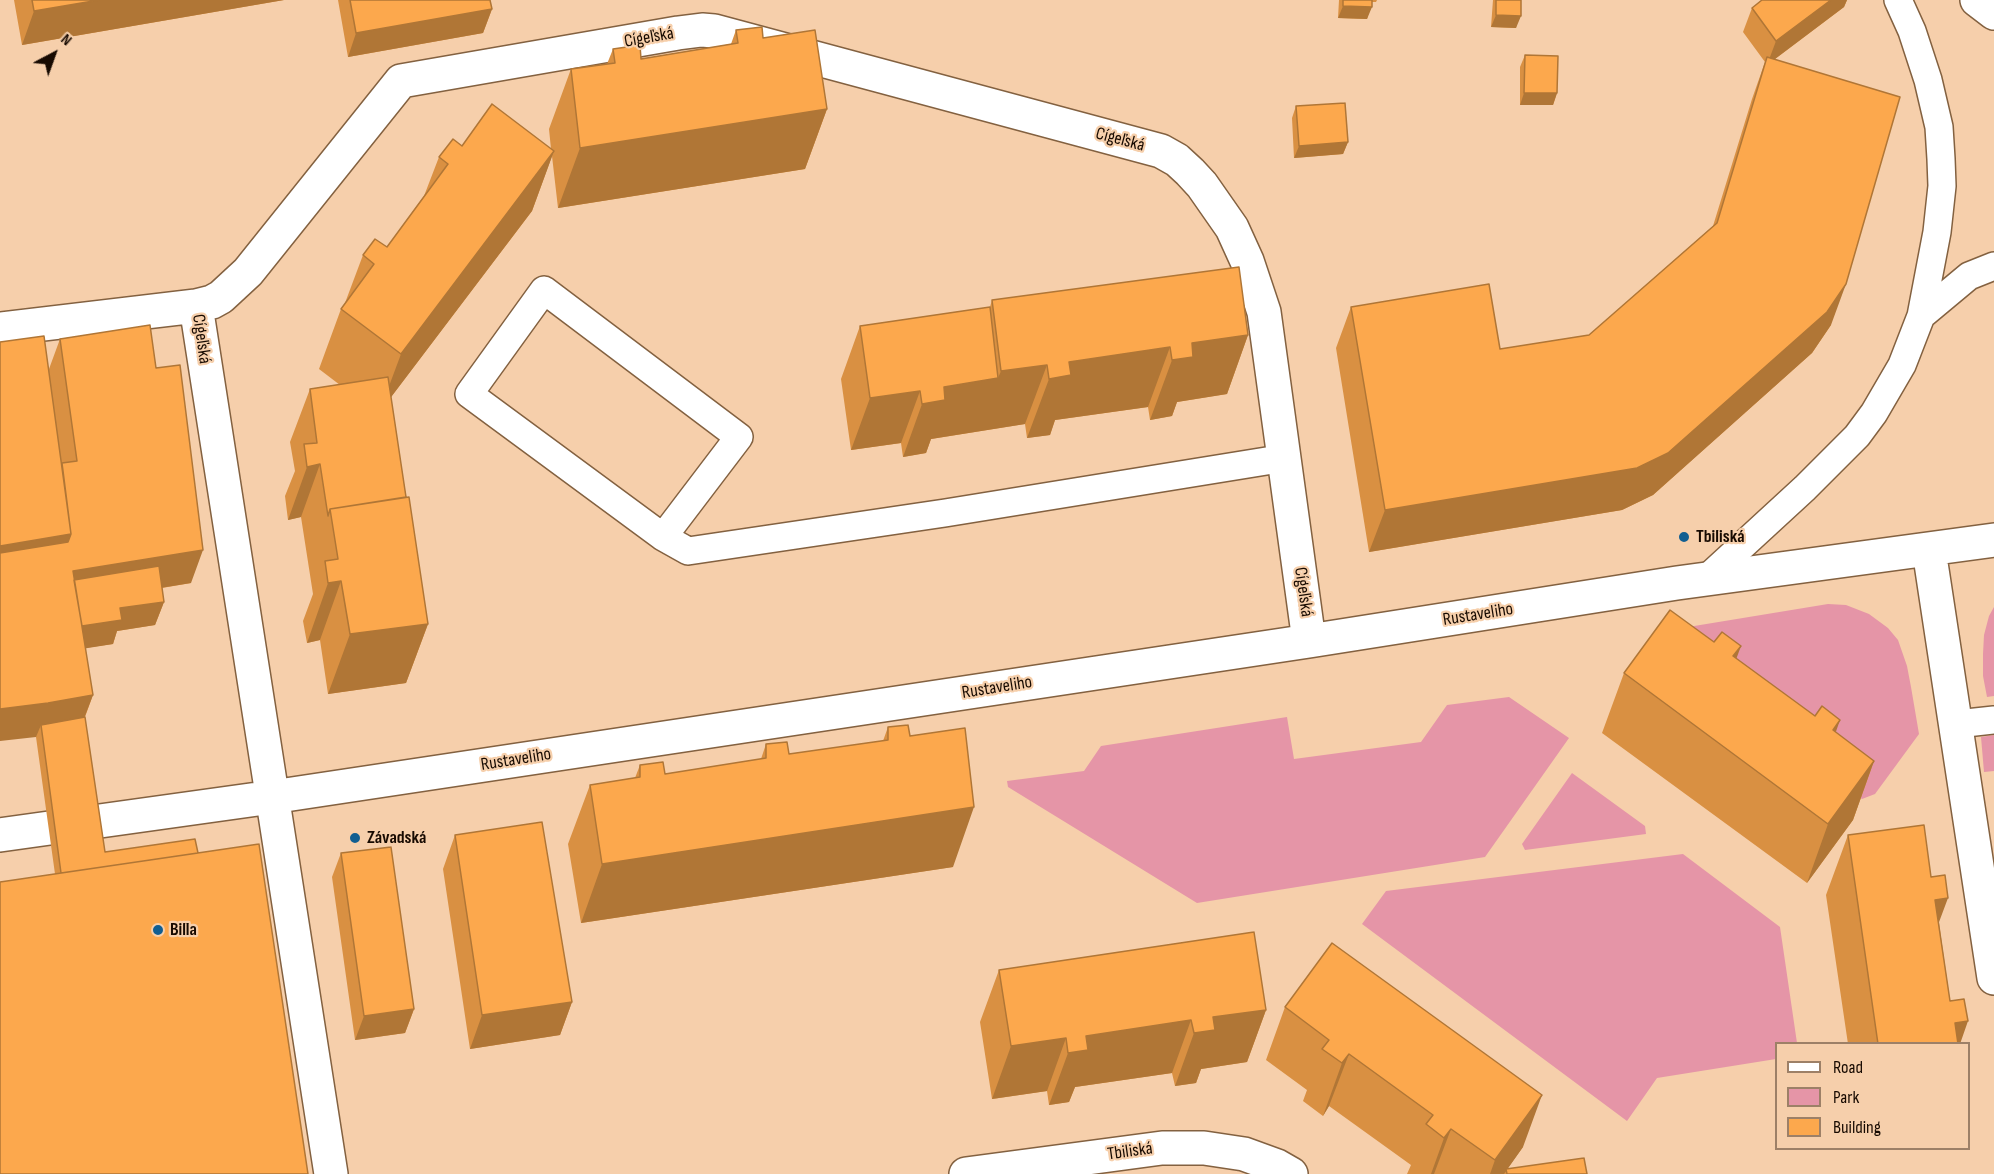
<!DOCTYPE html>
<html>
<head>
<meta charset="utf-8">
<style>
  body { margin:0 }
  #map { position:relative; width:1994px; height:1174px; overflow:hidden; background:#f6cfab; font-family:"Sofia Sans Condensed",sans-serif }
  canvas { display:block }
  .legend { position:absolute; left:1775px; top:1042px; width:195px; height:108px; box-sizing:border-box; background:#f6cfab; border:2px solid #9d8067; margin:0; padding:8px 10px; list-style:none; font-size:18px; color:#170a01 }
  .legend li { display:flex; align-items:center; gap:12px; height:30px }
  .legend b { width:30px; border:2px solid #9d8067 }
  .north { position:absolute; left:24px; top:24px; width:60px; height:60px; -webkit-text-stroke:4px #f6cfab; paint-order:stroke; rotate:41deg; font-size:16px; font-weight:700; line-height:24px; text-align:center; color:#170a01 }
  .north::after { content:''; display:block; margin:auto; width:21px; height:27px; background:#170a01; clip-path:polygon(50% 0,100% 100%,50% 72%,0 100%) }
</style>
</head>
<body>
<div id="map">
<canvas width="1994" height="1174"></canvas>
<ul class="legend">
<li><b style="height:8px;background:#fff"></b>Road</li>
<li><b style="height:16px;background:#e595a7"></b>Park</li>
<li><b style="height:16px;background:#fca84d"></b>Building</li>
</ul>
<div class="north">N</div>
</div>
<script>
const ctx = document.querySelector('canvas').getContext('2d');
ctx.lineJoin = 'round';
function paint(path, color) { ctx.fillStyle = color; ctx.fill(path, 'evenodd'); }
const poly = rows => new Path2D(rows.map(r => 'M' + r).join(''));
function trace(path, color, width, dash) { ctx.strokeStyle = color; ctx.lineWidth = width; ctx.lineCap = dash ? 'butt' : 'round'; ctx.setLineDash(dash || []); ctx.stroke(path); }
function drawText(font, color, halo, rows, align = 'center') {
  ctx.font = font + ' "Sofia Sans Condensed",sans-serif'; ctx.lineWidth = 4.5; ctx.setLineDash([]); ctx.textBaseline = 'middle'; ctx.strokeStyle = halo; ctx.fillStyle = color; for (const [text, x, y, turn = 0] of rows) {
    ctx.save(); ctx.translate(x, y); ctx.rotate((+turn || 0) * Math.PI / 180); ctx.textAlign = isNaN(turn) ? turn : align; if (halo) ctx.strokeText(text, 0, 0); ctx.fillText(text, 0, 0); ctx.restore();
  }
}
paint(poly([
  [1828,604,1846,605,1869,614,1888,628,1898,640,1907,666,1911,687,1919,734,1875,794,1862,799,1671,657,1682,628],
  [1994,607,1994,696,1987,697,1983,676,1983,654,1984,635,1989,616],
  [1509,697,1569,738,1485,857,1197,903,1008,787,1007,781,1084,771,1101,746,1287,717,1294,759,1421,742,1447,705],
  [1994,735,1994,771,1984,772,1981,737],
  [1572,773,1645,826,1646,834,1525,850,1522,844],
  [1683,854,1780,927,1797,1043,1776,1044,1776,1059,1657,1078,1627,1121,1362,924,1386,891]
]), '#e595a7');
const lane = poly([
  [1921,316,1969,276,1994,266],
  [663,537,739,437,544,290,469,394,663,537,688,551,945,513,1285,458],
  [1705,580,1805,488,1857,436,1874,413,1902,365,1921,316,1937,232,1942,186,1941,159,1939,127,1928,80,1912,31,1898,0],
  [1957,724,1994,720]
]);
const street = poly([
  [1977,0,1994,13],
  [196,306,331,1174],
  [0,329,196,306,212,302,221,297,248,272,401,81,678,33,702,30,714,31,1161,151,1177,160,1190,172,1202,185,1232,228,1247,261,1264,312,1309,641],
  [1929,550,1994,978],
  [0,835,272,797,1309,641,1677,583,1994,540],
  [966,1174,1162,1148,1204,1148,1244,1154,1277,1166,1291,1174]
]);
trace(lane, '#836140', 30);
trace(street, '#836140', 36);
trace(lane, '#fff', 27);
trace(street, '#fff', 33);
paint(poly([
  [14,0,284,0,22,45],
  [338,0,490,0,492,9,483,33,348,57],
  [1339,0,1377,0,1376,2,1372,2,1367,19,1338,18],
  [1493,0,1521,0,1516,28,1491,27],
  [1762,0,1847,0,1844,7,1775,59,1831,325,1812,353,1653,495,1622,510,1369,552,1336,348,1351,307,1500,349,1589,335,1713,226,1752,99,1765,62,1743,32,1752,8],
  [736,30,763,38,827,109,805,169,558,208,552,156,532,211,391,397,406,497,428,624,406,683,328,694,320,640,307,643,303,621,313,594,301,517,288,520,285,496,295,471,290,442,310,389,340,385,319,369,341,309,345,303,363,255,387,247,424,196,439,157,462,146,551,149,549,129,571,69,607,64,613,49,641,59,731,44],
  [1525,55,1557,93,1553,105,1520,105,1520,67],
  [1296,106,1348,142,1343,154,1294,158,1292,118],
  [992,300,1248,335,1227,394,1177,402,1172,416,1150,420,1148,407,1055,420,1050,435,1027,438,1025,424,931,439,926,453,903,457,901,443,851,450,841,379,860,326,990,307],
  [60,339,156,368,191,583,162,588,164,602,155,625,117,631,113,644,85,648,93,695,85,717,105,852,198,853,55,874,36,737,49,369],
  [1714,642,1874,761,1853,820,1807,883,1602,733,1624,673],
  [888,727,910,736,953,867,581,923,568,844,590,785,635,778,640,765,665,774,761,759,766,744,789,754,883,741],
  [455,835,572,1002,560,1035,470,1049,443,869],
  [1848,835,1931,877,1939,923,1950,1001,1960,1044,1848,1044,1826,895],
  [341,853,414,1009,405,1033,355,1040,332,877],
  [999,970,1266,1010,1247,1062,1201,1069,1196,1083,1175,1086,1172,1073,1075,1087,1069,1102,1049,1105,1047,1091,992,1099,980,1022],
  [1285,1007,1523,1147,1507,1169,1587,1174,1504,1174,1505,1172,1504,1174,1407,1174,1411,1165,1329,1106,1323,1116,1303,1101,1307,1090,1266,1060]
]), '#d99042');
paint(poly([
  [99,0,284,0,22,45,34,11],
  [1831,0,1847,0,1844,7,1767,65,1776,41],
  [1343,6,1372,7,1367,19,1338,18],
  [492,9,483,33,348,57,356,33],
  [1496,15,1521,16,1516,28,1491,27],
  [1524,93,1557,93,1553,105,1520,105],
  [827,109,805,169,558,208,580,148],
  [1348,142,1343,154,1294,158,1299,146],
  [554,151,532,211,379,413,401,354],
  [1846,284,1831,325,1812,353,1653,495,1622,510,1369,552,1385,510],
  [1248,335,1227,394,1177,402,1172,416,1150,420,1172,360,1192,343],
  [1170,347,1148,407,1055,420,1050,435,1027,438,1049,379,1069,362],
  [1047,365,1025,424,931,439,926,453,903,457,922,404,944,387,998,378,1001,371],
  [920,391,901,443,851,450,870,398],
  [320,464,301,517,288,520,307,467],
  [71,534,56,576,0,585,0,546],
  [203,550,191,583,73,602,73,571],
  [341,581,320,640,307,643,328,583],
  [164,602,155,625,117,631,113,644,69,651,78,627,120,608],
  [428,624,406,683,328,694,350,634],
  [1741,646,1719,706,1733,656],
  [93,695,80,729,41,725,36,737,0,741,0,709],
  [1840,720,1819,780,1833,730],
  [1874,761,1853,820,1807,883,1828,824],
  [974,807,953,867,581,923,602,864],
  [1948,898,1926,957,1935,900],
  [572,1002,560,1035,470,1049,482,1015],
  [414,1009,405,1033,355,1040,364,1016],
  [1266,1010,1247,1062,1201,1069,1196,1083,1175,1086,1194,1033,1213,1017],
  [1191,1020,1172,1073,1075,1087,1069,1102,1049,1105,1068,1053,1086,1036],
  [1968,1021,1960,1044,1947,1044,1955,1023],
  [1066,1038,1047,1091,992,1099,1011,1046],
  [1349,1054,1329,1106,1323,1116,1342,1063],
  [1542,1095,1523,1147,1504,1174,1490,1174,1495,1160],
  [1451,1129,1434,1174,1431,1174,1444,1138]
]), '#b07636');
const building = poly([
  [32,0,99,0,34,11,32,0],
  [350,0,490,0,492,9,356,33,350,0],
  [1343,0,1372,0,1372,7,1343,6,1343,0],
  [1496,0,1521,0,1521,16,1496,15,1496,0],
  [1762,0,1831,0,1776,41,1752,8,1762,0],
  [762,27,763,38,815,30,827,109,580,148,571,69,615,63,613,49,640,45,641,59,738,43,736,30,762,27],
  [1525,55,1558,56,1557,93,1524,93,1525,55],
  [1767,57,1900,97,1846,284,1827,312,1668,453,1637,468,1385,510,1351,307,1489,284,1500,349,1589,335,1717,223,1767,57],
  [1345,103,1348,142,1299,146,1296,106,1345,103],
  [492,104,554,151,401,354,341,309,374,264,363,255,375,239,387,247,448,164,439,157,453,139,462,146,492,104],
  [1239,267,1248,335,1192,343,1193,357,1172,360,1170,347,1069,362,1071,375,1049,379,1047,365,1001,371,992,300,1239,267],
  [990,307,998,378,944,387,945,400,922,404,920,391,870,398,860,326,990,307],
  [150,325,156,368,180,365,203,550,73,571,93,695,48,703,0,709,0,553,68,542,71,534,62,463,77,461,60,339,150,325],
  [44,336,71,534,0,546,0,342,44,336],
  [388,377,406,497,330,509,328,516,320,464,307,467,304,444,317,443,310,389,388,377],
  [409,497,428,624,350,634,341,581,328,583,325,561,338,559,330,509,409,497],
  [159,566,164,602,120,608,122,620,82,626,74,580,159,566],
  [1670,610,1714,642,1722,632,1741,646,1733,656,1815,716,1822,706,1840,720,1833,730,1874,761,1828,824,1624,673,1670,610],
  [85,717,105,852,195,839,198,853,61,873,41,725,85,717],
  [908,725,910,736,965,728,974,807,602,864,590,785,640,777,640,765,663,762,665,774,766,758,766,744,787,742,789,754,888,740,888,727,908,725],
  [542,822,572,1002,482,1015,455,835,542,822],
  [1924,825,1931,877,1945,875,1948,898,1935,900,1950,1001,1964,999,1968,1021,1955,1023,1958,1044,1878,1044,1848,835,1924,825],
  [259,844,308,1174,0,1174,0,882,259,844],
  [391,847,414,1009,364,1016,341,853,391,847],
  [1254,932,1266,1010,1213,1017,1215,1030,1194,1033,1191,1020,1086,1036,1088,1050,1068,1053,1066,1038,1011,1046,999,970,1254,932],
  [1332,943,1542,1095,1495,1160,1451,1129,1444,1138,1426,1124,1433,1115,1349,1054,1342,1063,1322,1049,1329,1040,1285,1007,1332,943],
  [1584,1158,1587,1174,1507,1174,1506,1169,1584,1158]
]);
paint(building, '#fca84d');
trace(building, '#b07636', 1.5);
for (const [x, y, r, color] of [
  [1684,537,6,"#115e91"],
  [355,838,6,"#115e91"],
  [158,930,6,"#115e91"]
]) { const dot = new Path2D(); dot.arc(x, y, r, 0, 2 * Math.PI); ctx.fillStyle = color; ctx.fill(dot); trace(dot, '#f6cfab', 2); }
drawText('18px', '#170a01', '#f6cfab', [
  ["Cígeľská",649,38,-10],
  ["Cígeľská",1120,140,15],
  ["Cígeľská",201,339,82],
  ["Cígeľská",1303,592,82],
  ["Rustaveliho",1478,615,-9],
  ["Rustaveliho",997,688,-9],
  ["Rustaveliho",516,760,-9],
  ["Tbiliská",1130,1152,-8]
]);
drawText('bold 18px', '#170a01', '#f6cfab', [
  ["Tbiliská",1696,537],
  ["Závadská",367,838],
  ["Billa",170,930]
], 'left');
</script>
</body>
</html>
